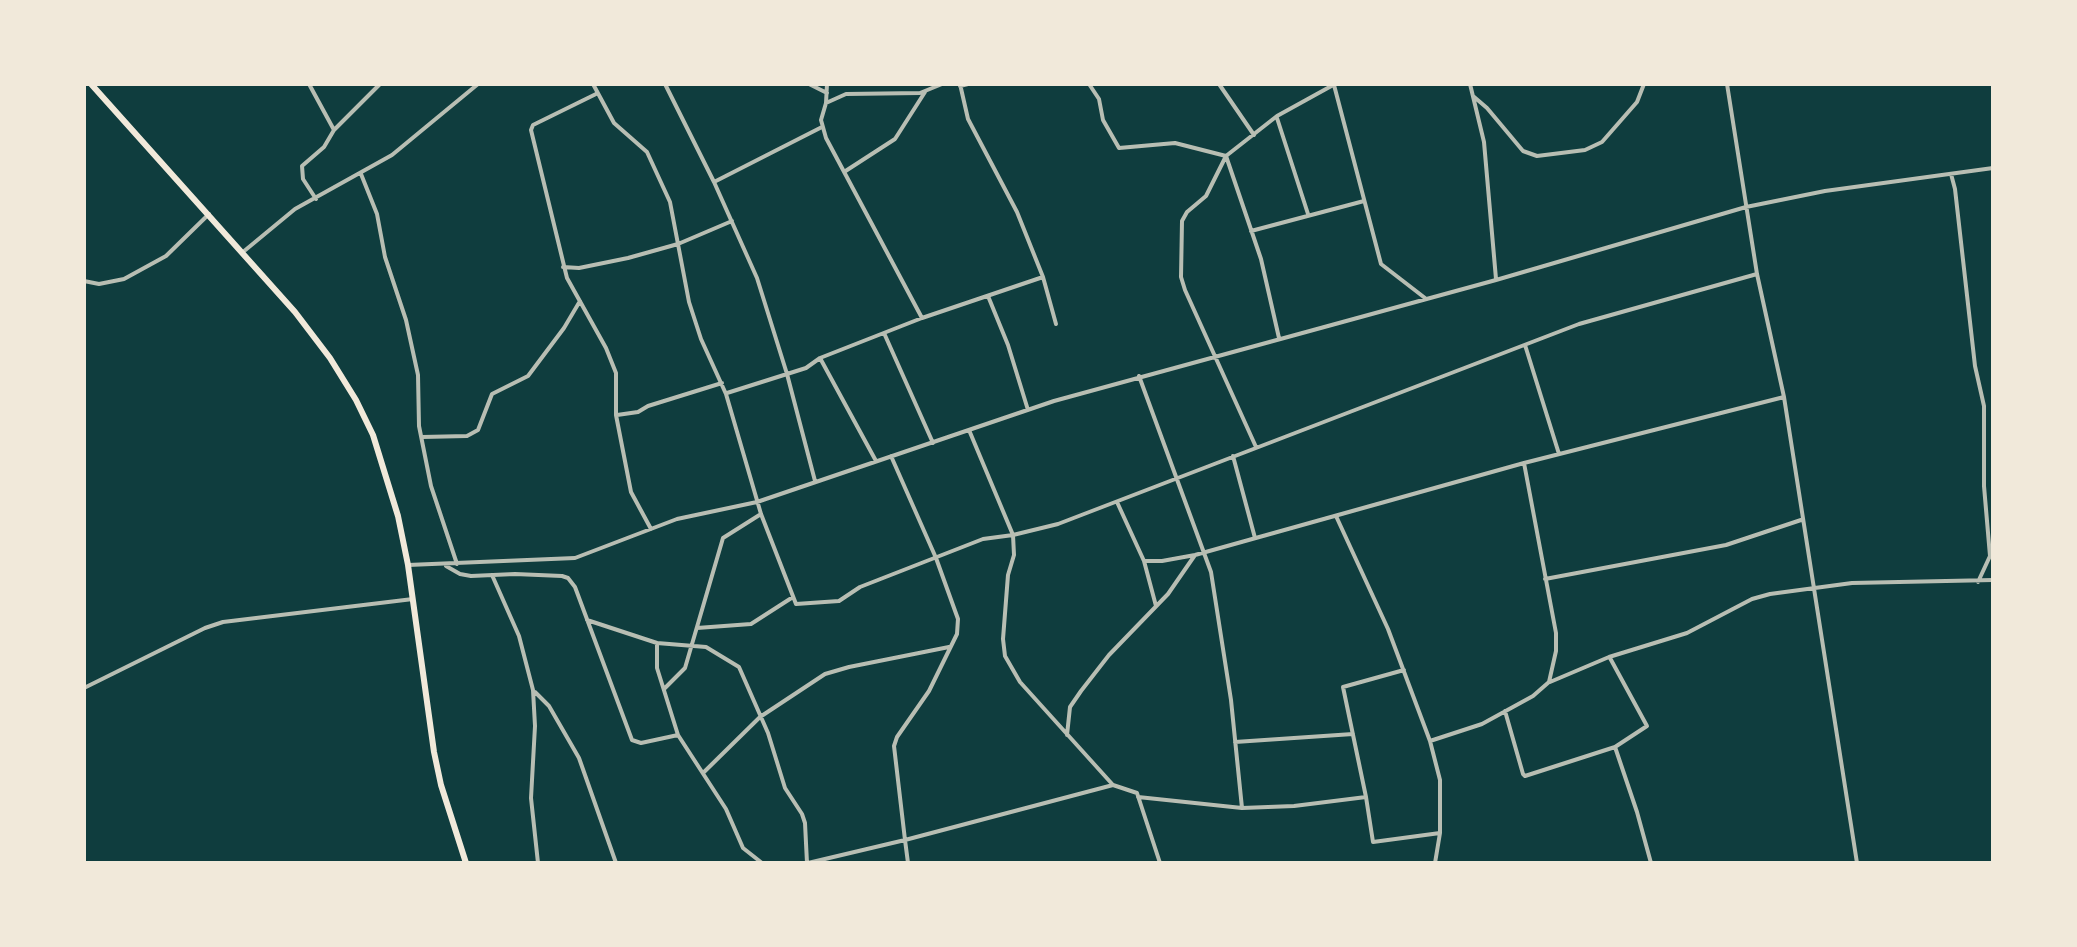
<!DOCTYPE html>
<html>
<head>
<meta charset="utf-8">
<style>
  body { margin:0 }
  #map { position:relative; width:2077px; height:947px; overflow:hidden; background:#0f3d3e; font-family:"Space Grotesk",sans-serif }
  canvas { display:block }
  .frame { position:absolute; inset:0; border:86px solid #f1e9da; pointer-events:none }
</style>
</head>
<body>
<div id="map">
<canvas width="2077" height="947"></canvas>
<div class="frame"></div>
</div>
<script>
const ctx = document.querySelector('canvas').getContext('2d');
ctx.lineJoin = 'round';
const poly = rows => new Path2D(rows.map(r => 'M' + r).join(''));
function trace(path, color, width, dash) { ctx.strokeStyle = color; ctx.lineWidth = width; ctx.lineCap = dash ? 'butt' : 'round'; ctx.setLineDash(dash || []); ctx.stroke(path); }
trace(poly([
  [309,84,334,130],
  [593,84,614,123,647,152,670,202,689,302,701,339,726,394,761,514,796,604,839,601,860,587,983,539,1013,535,1014,555,1008,575,1003,639,1005,656,1020,682,1113,785],
  [665,84,714,182,757,278,787,374,815,481],
  [809,84,827,93],
  [827,84,826,103,821,120,826,138,922,318],
  [960,84,968,119,1017,212,1043,277,1056,324],
  [1089,84,1099,99,1103,120,1119,148,1175,143,1226,156,1261,259,1279,338],
  [1219,84,1254,135],
  [1470,84,1484,142,1496,279],
  [1727,84,1757,274,1784,397,1857,863],
  [1334,85,1381,264,1425,298],
  [960,86,968,84],
  [596,94,533,125,531,130,567,278,606,348,616,373,616,415,631,492,651,529],
  [1473,96,1487,108,1523,151,1537,156,1585,150,1602,142,1637,102,1644,84],
  [826,103,846,94,920,93,942,84],
  [1277,118,1308,214],
  [844,172,895,139,925,92],
  [361,174,377,214,385,257,406,320,418,375,419,426,431,486,457,564],
  [1951,174,1955,189,1975,366,1984,406,1984,486,1990,556,1978,582],
  [714,182,822,127],
  [316,199,303,179,302,166,324,147,334,130,380,84],
  [1251,231,1364,201],
  [243,252,295,209,392,155,478,84],
  [563,267,579,268,628,258,678,244,732,221],
  [84,281,99,284,124,279,166,256,209,214],
  [988,296,1008,345,1028,410],
  [884,333,933,443],
  [1525,345,1559,454],
  [820,358,876,461],
  [1139,376,1211,572,1231,700,1242,808,1294,806,1366,797,1373,842,1440,833,1435,863],
  [727,393,806,368,820,358,922,318,1043,277],
  [617,415,638,412,648,406,722,383],
  [969,430,1013,535,1058,524,1579,324,1757,274],
  [422,437,467,436,478,430,492,394,528,376,564,328,580,301],
  [1256,447,1185,290,1181,277,1182,221,1187,212,1206,196,1226,156,1277,116,1335,84],
  [1233,456,1255,538],
  [1524,463,1784,397],
  [1117,502,1144,561,1156,606],
  [1336,516,1388,629,1430,741],
  [1144,561,1162,561,1195,555,1524,463,1556,633,1556,651,1549,682,1533,696,1482,724,1430,741,1440,780,1440,833],
  [408,565,575,558,677,519,757,502,1054,401,1496,280,1746,207,1825,191,1993,168],
  [446,566,460,574,471,576,515,574,562,576,568,578,575,587,632,740,641,743,678,735],
  [492,575,519,636,533,690,535,726,531,798,538,863],
  [1545,579,1726,545,1801,520],
  [587,620,657,643,657,668,678,735,726,809,743,848,762,863],
  [697,628,751,624,793,597],
  [657,643,706,647,739,667,768,733,785,788,802,814,805,823,807,863],
  [1610,658,1647,726,1615,747],
  [1550,682,1609,657,1687,633,1752,599,1770,594,1852,583,1993,580],
  [84,688,205,628,223,622,413,599],
  [665,688,685,668,723,538,761,514],
  [535,692,549,706,579,758,616,863],
  [1505,711,1523,774,1525,776,1615,747,1637,812,1651,863],
  [1067,735,1070,707,1081,691,1109,655,1168,594,1195,555],
  [1235,742,1353,734],
  [703,773,760,717,825,674,849,667,949,647],
  [1138,797,1242,808],
  [1366,797,1343,687,1404,670],
  [808,863,905,840,894,746,897,737,929,691,957,634,958,619,936,558,891,456],
  [908,863,905,840,1113,785,1137,793,1160,863]
]), '#b8beb3', 4);
trace(poly([
  [91,84,295,312,330,358,356,400,373,435,398,516,408,565,434,752,441,785,466,863]
]), '#f1e9da', 6);
</script>
</body>
</html>
